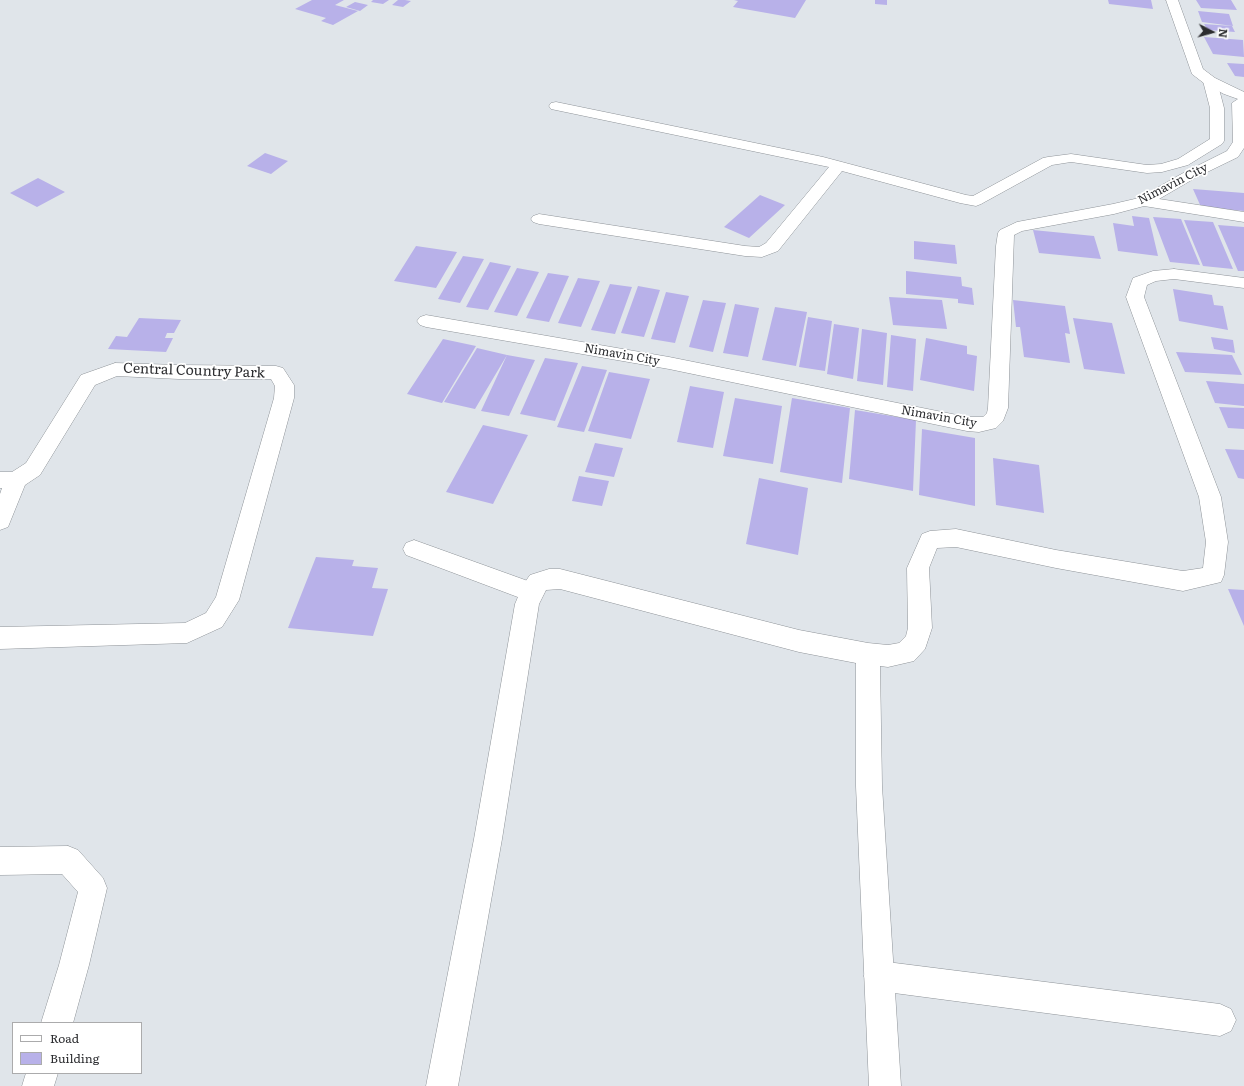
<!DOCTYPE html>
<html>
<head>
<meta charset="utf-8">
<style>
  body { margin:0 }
  #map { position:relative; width:1244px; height:1086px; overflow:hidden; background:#e0e5ea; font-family:Literata,serif }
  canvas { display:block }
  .legend { position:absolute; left:12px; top:1022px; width:130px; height:52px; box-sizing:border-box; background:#fff; border:1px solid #ababac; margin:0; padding:5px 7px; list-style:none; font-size:12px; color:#2c2d30 }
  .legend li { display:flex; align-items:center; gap:8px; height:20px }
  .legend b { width:20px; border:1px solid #ababac }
  .north { position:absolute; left:1192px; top:12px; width:40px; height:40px; -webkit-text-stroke:3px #fff; paint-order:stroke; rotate:96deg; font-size:11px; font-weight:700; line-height:16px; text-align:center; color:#2c2d30 }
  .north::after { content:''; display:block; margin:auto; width:14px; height:18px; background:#2c2d30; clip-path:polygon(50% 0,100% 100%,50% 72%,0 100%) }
</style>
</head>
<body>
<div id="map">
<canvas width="1244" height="1086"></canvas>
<ul class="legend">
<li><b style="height:5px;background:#fff"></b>Road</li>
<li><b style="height:11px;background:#b8b1e9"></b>Building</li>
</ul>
<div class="north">N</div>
</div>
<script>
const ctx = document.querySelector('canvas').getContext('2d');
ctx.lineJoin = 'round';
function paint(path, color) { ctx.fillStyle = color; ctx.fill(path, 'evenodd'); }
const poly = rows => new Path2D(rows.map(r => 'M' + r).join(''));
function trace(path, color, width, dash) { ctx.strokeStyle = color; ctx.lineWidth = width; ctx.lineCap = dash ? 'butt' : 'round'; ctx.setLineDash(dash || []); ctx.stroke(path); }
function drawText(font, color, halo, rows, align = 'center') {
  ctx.font = font + ' Literata,serif'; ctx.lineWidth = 3.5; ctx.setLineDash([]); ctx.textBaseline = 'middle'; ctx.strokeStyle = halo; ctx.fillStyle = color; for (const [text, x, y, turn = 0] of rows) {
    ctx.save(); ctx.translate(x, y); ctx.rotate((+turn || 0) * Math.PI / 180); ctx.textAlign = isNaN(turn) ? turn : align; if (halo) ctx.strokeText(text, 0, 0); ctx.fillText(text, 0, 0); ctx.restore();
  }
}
paint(poly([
  [312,0,344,0,335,5,358,11,333,25,321,21,326,18,295,9],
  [373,0,389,0,383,4,371,2],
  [398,0,405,0,411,1,403,7,392,5],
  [734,0,806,0,795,18,733,7,738,1],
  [875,0,887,0,887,5,875,4],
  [1108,0,1151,0,1153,9,1109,4],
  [1196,0,1231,0,1237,10,1201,8],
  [355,2,368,5,360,11,346,7],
  [1198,11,1229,14,1233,26,1202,22],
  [1204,24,1232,26,1235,32,1208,30],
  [1204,37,1243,40,1244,57,1213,54],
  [1227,63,1244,64,1244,77,1235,76],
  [265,153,288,161,271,174,247,166],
  [38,178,65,192,37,207,10,193],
  [1193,189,1244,193,1244,211,1201,207],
  [760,195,785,205,749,238,724,227],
  [1132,216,1149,218,1158,256,1118,251,1113,223,1134,226],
  [1153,217,1181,219,1200,265,1170,262],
  [1184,220,1213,222,1233,269,1203,266],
  [1218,225,1244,227,1244,271,1238,271],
  [1033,230,1094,236,1101,259,1039,253],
  [914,241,955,245,957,264,914,259],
  [416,246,457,252,436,288,394,281],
  [463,256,484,259,460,303,438,299],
  [490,262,511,266,488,310,466,307],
  [517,268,539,272,517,316,494,312],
  [906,271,961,277,962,286,972,288,974,305,958,303,958,299,906,294],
  [548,273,569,276,549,322,526,318],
  [578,278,600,281,581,327,558,323],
  [610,284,632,287,615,334,591,330],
  [638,286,660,290,644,337,621,333],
  [1173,289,1212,295,1214,305,1223,306,1228,330,1179,321],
  [666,292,689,296,675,343,651,339],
  [889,297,942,300,947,329,893,325],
  [703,300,726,303,713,352,689,347],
  [1013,300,1065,306,1070,334,1065,333,1070,363,1024,357,1020,327,1016,327],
  [735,304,759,308,748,357,723,353],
  [775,307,807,312,796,366,762,360],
  [808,317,832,321,825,371,799,367],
  [139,318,181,320,174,333,167,333,165,338,173,338,166,352,108,349,116,336,127,337],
  [1073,318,1112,323,1125,374,1084,369],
  [834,324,859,328,853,379,827,374],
  [862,329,887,333,883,385,857,381],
  [891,335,916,339,913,391,887,387],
  [1211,337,1233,340,1235,353,1214,349],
  [926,338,967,346,967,354,977,356,974,391,920,380],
  [443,339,476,346,442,403,407,394],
  [477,348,507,355,475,409,444,402],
  [1176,352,1232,355,1242,375,1185,372],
  [507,355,535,360,509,416,481,411],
  [545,358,578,363,555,421,520,414],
  [582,366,607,370,584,432,557,427],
  [609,372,650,379,631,439,588,431],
  [1206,381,1244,384,1244,406,1215,403],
  [690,386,724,392,713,448,677,442],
  [735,398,782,406,773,464,723,456],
  [792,398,850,408,842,483,780,472],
  [1219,407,1244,408,1244,429,1228,428],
  [855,410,916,420,913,491,849,479],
  [483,425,528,435,493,504,446,492],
  [922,429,975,438,975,506,919,495],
  [595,443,623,448,614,477,585,472],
  [1225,449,1244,450,1244,479,1238,478],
  [993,458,1039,465,1044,513,996,505],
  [579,476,609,481,602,506,572,501],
  [759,478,808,488,798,555,746,544],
  [316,557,354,560,352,566,378,568,372,588,388,589,373,636,288,628],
  [1228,589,1244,590,1244,626]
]), '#b8b1e9');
const lane = poly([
  [1210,77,1215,78,1217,81,1224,108,1224,141,1222,144,1188,165,1162,172,1147,173,1071,162,1052,165,981,204,976,206,960,203,842,171,778,251,762,257,745,256,539,224,533,222,531,219,533,216,539,214,745,246,759,247,766,243,829,167,551,109,549,106,551,103,556,102,823,157,966,195,973,196,1043,158,1048,157,1071,154,1147,165,1161,164,1178,159,1210,139,1210,108,1203,81,1205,78,1210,77],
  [414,540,539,585,542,592,539,599,531,602,406,555,403,549,406,543,414,540],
  [879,961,1220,1004,1231,1009,1236,1020,1231,1031,1220,1036,879,991,868,987,864,976,868,965,879,961]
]);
const street = poly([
  [1166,0,1178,0,1203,69,1215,78,1244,92,1244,148,1238,157,1195,178,1159,199,1244,212,1244,222,1144,206,1114,214,1022,231,1014,235,1008,408,1003,421,996,428,979,432,967,431,669,369,426,327,420,325,417,321,420,317,426,315,669,357,967,417,983,417,987,413,988,408,996,246,998,233,1000,230,1017,222,1113,204,1139,198,1185,172,1227,151,1233,142,1232,103,1238,99,1224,94,1205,84,1192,74,1166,0],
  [1174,269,1244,278,1244,288,1174,279,1156,281,1147,285,1144,297,1221,497,1228,542,1224,575,1221,582,1183,591,1056,568,956,547,937,548,929,568,932,628,925,649,914,661,888,667,880,666,882,786,901,1086,869,1086,856,786,856,663,799,652,560,589,546,590,539,604,502,839,458,1086,426,1086,474,839,515,604,523,585,530,575,549,569,560,569,799,630,868,643,888,645,899,643,906,636,908,628,907,568,922,534,930,531,956,529,1056,550,1183,571,1203,568,1206,542,1199,497,1126,297,1133,278,1153,271,1174,269],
  [115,363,179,365,276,366,283,368,294,385,294,398,239,600,222,627,187,643,0,649,0,627,185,623,206,613,216,597,274,398,275,386,271,379,179,379,117,376,95,385,40,475,25,485,8,527,0,530,0,494,2,488,0,488,0,472,12,472,26,463,81,375,115,363],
  [68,846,78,850,103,878,107,888,89,965,73,1023,41,1023,59,965,78,892,62,874,0,875,0,847,68,846],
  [26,1073,58,1073,54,1086,22,1086,26,1073]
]);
trace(lane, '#8e9398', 1);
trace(street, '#8e9398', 1);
paint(lane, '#fff');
paint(street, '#fff');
drawText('12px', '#2c2d30', '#fff', [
  ["Nimavin City",1173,184,-27],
  ["Nimavin City",622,355,10],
  ["Nimavin City",939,417,10]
]);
drawText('14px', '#2c2d30', '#fff', [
  ["Central Country Park",194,371,2]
]);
</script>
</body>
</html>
